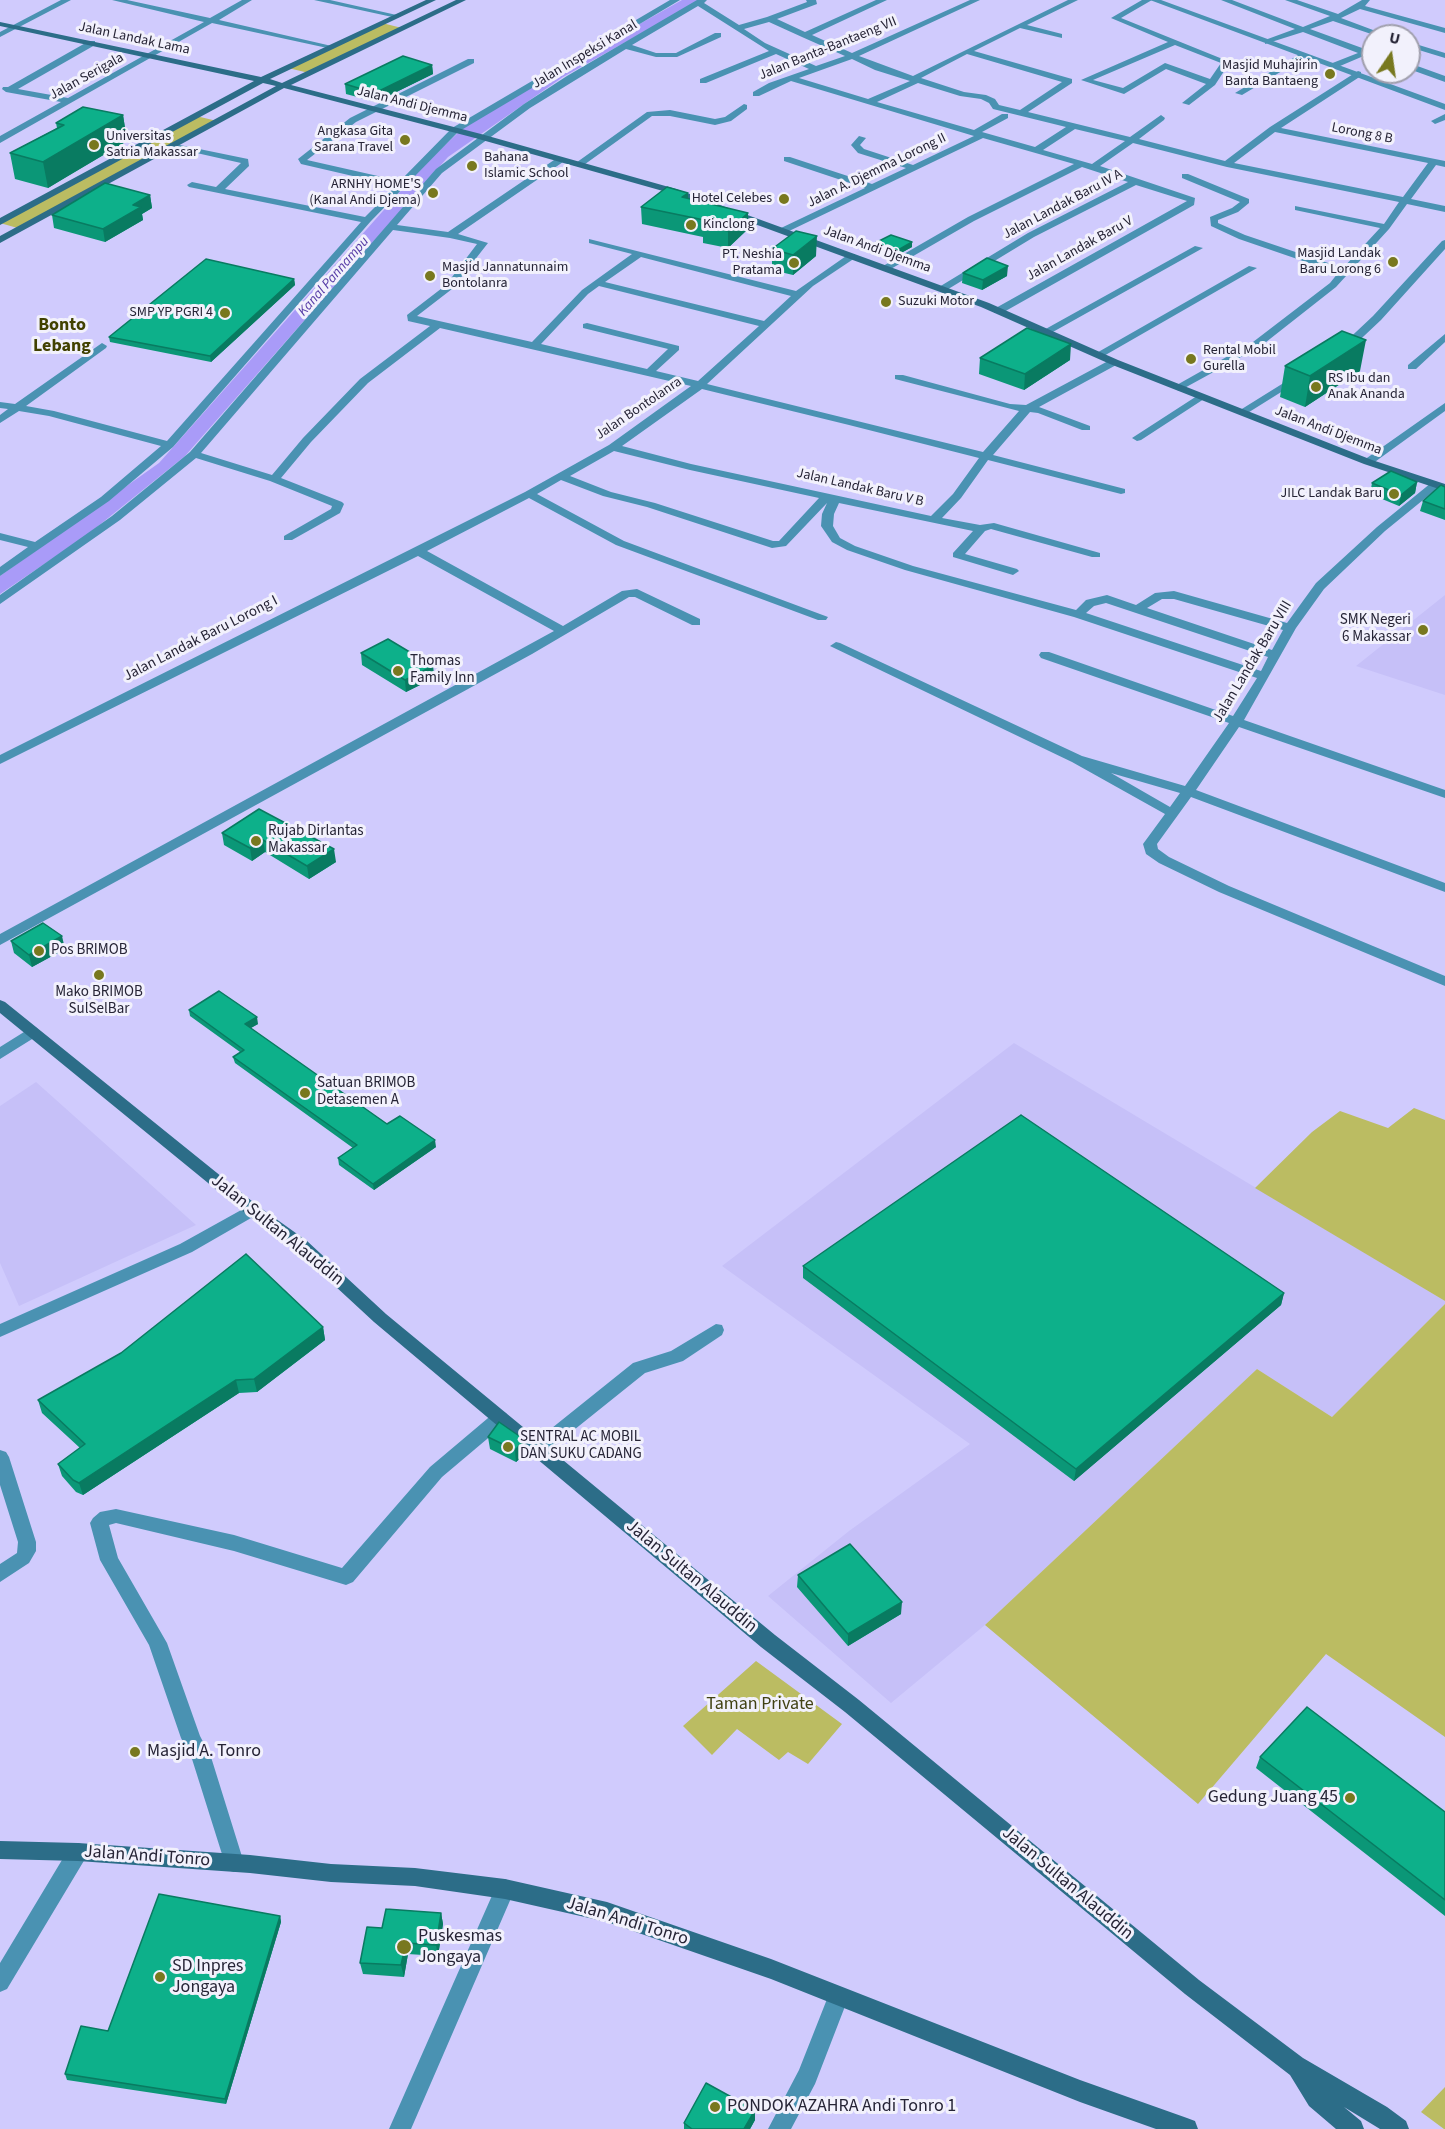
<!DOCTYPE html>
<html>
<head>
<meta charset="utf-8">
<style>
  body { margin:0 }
  #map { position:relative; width:1445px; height:2129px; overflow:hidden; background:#d0cbfd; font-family:"Source Sans 3",sans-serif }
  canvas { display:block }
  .north { position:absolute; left:1361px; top:24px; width:60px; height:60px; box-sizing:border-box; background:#f2f1fc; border:2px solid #a09fad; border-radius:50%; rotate:13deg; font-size:16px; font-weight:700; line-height:24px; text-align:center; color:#262436 }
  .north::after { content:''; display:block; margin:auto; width:21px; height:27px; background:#78781f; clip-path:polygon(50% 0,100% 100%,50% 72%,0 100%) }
</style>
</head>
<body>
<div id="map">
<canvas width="1445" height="2129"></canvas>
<div class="north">U</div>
</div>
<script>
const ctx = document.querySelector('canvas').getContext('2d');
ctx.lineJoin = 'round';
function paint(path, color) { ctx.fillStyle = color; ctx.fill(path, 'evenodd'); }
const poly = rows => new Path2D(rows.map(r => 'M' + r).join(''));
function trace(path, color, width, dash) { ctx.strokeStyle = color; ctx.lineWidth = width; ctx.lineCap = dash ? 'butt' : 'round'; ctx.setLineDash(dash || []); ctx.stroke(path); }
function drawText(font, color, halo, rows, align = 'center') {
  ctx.font = font + ' "Source Sans 3",sans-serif'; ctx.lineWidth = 6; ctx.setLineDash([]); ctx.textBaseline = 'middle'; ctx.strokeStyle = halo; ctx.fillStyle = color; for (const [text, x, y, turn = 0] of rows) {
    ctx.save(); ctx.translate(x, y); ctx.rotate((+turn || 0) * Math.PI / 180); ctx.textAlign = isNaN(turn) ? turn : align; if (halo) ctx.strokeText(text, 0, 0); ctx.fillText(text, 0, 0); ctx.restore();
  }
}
paint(poly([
  [1445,595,1445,695,1356,666],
  [1014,1043,1445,1301,1445,1304,1332,1417,1257,1369,985,1625,891,1703,768,1596,849,1531,970,1444,722,1266],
  [36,1082,196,1225,19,1306,0,1263,0,1106]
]), '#c6c0f8');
paint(poly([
  [382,23,402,28,309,73,288,68],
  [196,116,217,121,21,229,0,223],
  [1414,1108,1445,1120,1445,1301,1255,1188,1312,1132,1340,1111,1388,1128],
  [1445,1304,1445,1737,1326,1654,1198,1804,985,1625,1257,1369,1332,1417],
  [756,1661,842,1724,808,1764,788,1752,779,1760,737,1729,712,1755,683,1726],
  [1445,2087,1445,2129,1444,2129,1421,2112]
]), '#bbbc62');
paint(poly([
  [682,0,701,0,563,77,448,157,185,456,87,535,0,594,0,576,159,463,422,167,463,128,567,65]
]), '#a99bf8');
paint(poly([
  [112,0,127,0,210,18,242,0,252,0,219,20,336,47,332,49,212,23,0,143,0,136,61,102,6,92,2,89,3,87,8,87,89,41,95,41,95,45,18,89,68,98,204,22,112,0],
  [314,0,330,0,401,16,397,18,314,0],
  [670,0,680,0,458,132,371,221,173,447,109,501,0,576,0,567,28,547,0,540,0,533,35,542,101,497,161,446,49,416,19,411,0,423,0,415,8,409,0,408,0,402,15,404,102,343,107,346,106,348,26,406,54,411,167,441,361,222,189,187,187,185,192,182,216,187,241,163,170,147,170,143,248,159,249,166,225,189,365,217,396,186,301,164,298,159,350,118,468,59,474,59,474,63,356,122,307,160,400,181,452,128,670,0],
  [697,0,707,0,704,3,739,25,767,17,807,2,806,0,816,0,817,4,777,19,805,32,876,0,887,0,812,35,852,53,970,0,980,0,859,56,913,76,1068,0,1078,0,1027,25,1062,34,1062,38,1020,28,974,51,1072,79,1072,83,1028,112,1130,137,1161,115,1165,118,1164,120,1139,139,1225,161,1270,127,1358,71,1361,72,1361,76,1281,128,1445,161,1445,167,1436,165,1411,199,1445,206,1445,212,1407,204,1389,229,1336,287,1261,346,1179,391,1174,388,1175,386,1253,342,1330,283,1338,273,1239,239,1211,226,1210,217,1232,208,1240,202,1182,178,1182,174,1188,174,1249,199,1249,203,1238,212,1218,220,1218,223,1245,235,1343,268,1380,228,1295,210,1295,206,1384,224,1399,202,1227,167,1133,143,1100,166,1195,198,1194,205,1002,313,994,313,994,309,1187,201,1136,185,1034,237,945,291,939,291,939,287,1028,233,1128,182,1082,167,974,221,889,270,883,270,883,266,968,217,1074,164,983,138,787,232,781,232,781,228,865,188,784,161,784,157,790,157,872,184,906,168,858,153,851,145,859,136,866,138,860,145,864,149,913,165,974,136,791,81,759,96,753,96,753,92,769,83,809,69,776,54,706,83,700,83,700,79,769,51,698,6,632,45,656,53,676,53,715,33,721,33,721,37,677,57,656,57,626,49,530,108,442,173,397,225,448,232,557,158,563,158,563,162,458,234,488,243,452,289,417,316,532,342,582,290,632,254,589,243,589,239,796,291,849,254,855,254,855,258,813,286,707,384,983,452,1019,411,895,379,895,375,903,375,1010,404,1026,405,1110,360,1118,360,1118,364,1039,407,1090,426,1090,430,1082,430,1038,413,1030,412,993,455,1125,489,1125,493,1121,494,988,460,961,498,942,518,980,525,994,523,1100,553,1100,557,1092,557,991,529,985,531,965,554,1017,569,1019,571,1013,575,953,557,953,553,973,531,839,503,834,514,833,526,840,538,855,546,913,566,1076,610,1086,600,1107,595,1136,605,1155,593,1174,591,1287,623,1316,583,1377,527,1431,483,1439,483,1439,487,1385,531,1324,589,1296,628,1244,720,1445,790,1445,798,1239,727,1196,790,1445,883,1445,892,1191,797,1157,844,1158,849,1169,857,1229,886,1445,976,1445,986,1219,892,1159,863,1146,854,1143,844,1165,814,1072,762,830,646,836,642,840,643,1082,756,1185,786,1229,723,1041,658,1039,655,1041,652,1049,652,1233,716,1257,678,1074,617,905,570,847,550,832,542,821,526,822,514,827,503,786,546,772,548,647,507,603,496,561,480,537,494,624,541,828,617,826,620,818,620,616,545,529,498,427,551,563,626,622,591,637,589,700,619,700,625,692,625,635,597,629,597,532,654,0,945,0,934,554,631,418,556,0,764,0,755,525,492,609,445,691,386,440,328,368,383,311,442,281,478,342,502,344,504,340,513,292,540,284,540,284,536,331,509,332,506,270,481,196,458,120,520,0,604,0,595,112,516,190,452,436,169,524,104,567,76,697,0],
  [769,22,802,37,845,56,816,66,765,43,744,29,769,22],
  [967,54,1062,82,1020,110,999,105,995,99,986,95,964,92,921,78,967,54],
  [852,59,875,70,910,81,868,99,799,78,852,59],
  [918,83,960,96,981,99,989,103,993,109,1066,127,1035,147,982,132,1008,118,1008,114,1002,114,974,130,877,102,918,83],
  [1075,129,1125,141,1092,164,1043,150,1075,129],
  [1275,132,1428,163,1403,197,1234,163,1275,132],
  [393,230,450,238,477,244,446,285,407,315,408,321,430,326,360,379,303,438,272,475,201,453,393,230],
  [641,257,791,296,764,321,605,282,641,257],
  [599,286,759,326,698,381,656,371,679,350,679,346,587,323,583,324,583,328,668,349,647,369,541,344,588,294,599,286],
  [702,389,849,425,979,458,953,494,931,516,691,464,622,446,702,389],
  [614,451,690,470,819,498,779,541,773,541,655,503,611,492,570,476,614,451],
  [1162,599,1174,599,1283,630,1272,650,1147,608,1162,599],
  [1106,603,1268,657,1261,671,1086,613,1094,606,1106,603],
  [1111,773,1180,793,1170,807,1111,773],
  [1142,0,1152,0,1121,18,1230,62,1215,85,1189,105,1182,103,1206,84,1166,69,1124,94,1081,80,1168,42,1111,18,1142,0],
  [1175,45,1221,63,1210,79,1165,63,1123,88,1093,80,1175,45],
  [1221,0,1232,0,1303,27,1330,16,1285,0,1297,0,1338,14,1362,0,1370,0,1365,6,1445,28,1445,33,1360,9,1341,18,1389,36,1377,36,1333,21,1310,29,1373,52,1333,69,1330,68,1330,64,1358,53,1303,32,1265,44,1265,40,1295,29,1221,0],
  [1409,42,1445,53,1445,58,1409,47,1409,42],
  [1300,54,1307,56,1242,95,1235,93,1300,54],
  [1409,63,1445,76,1445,82,1409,69,1409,63],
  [744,104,747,105,747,109,731,121,715,125,670,116,652,116,581,167,573,165,647,112,670,110,715,119,725,117,744,104],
  [1445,114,1445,120,1435,124,1431,121,1445,114],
  [1445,240,1445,249,1381,320,1348,351,1340,351,1340,347,1373,316,1442,241,1445,240],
  [1195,246,1203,248,1051,333,1042,331,1195,246],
  [1249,266,1257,268,1102,357,1093,355,1249,266],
  [1445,334,1445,342,1416,369,1408,369,1408,365,1445,334],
  [1298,374,1303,377,1302,379,1246,414,1242,415,1237,412,1298,374],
  [1200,394,1205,397,1204,399,1141,440,1137,441,1132,438,1200,394],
  [1445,403,1445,411,1372,464,1364,464,1364,460,1445,403],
  [32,1027,37,1028,39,1032,37,1036,0,1059,0,1047,32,1027],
  [252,1204,258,1206,260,1210,258,1214,192,1252,0,1337,0,1324,180,1244,252,1204],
  [716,1324,722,1325,724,1330,722,1335,683,1361,645,1373,544,1454,538,1456,532,1454,529,1449,532,1444,633,1363,671,1351,716,1324],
  [500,1411,506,1413,509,1418,506,1423,442,1477,353,1582,346,1585,234,1551,116,1523,109,1525,118,1558,167,1643,200,1736,211,1757,244,1863,241,1870,234,1872,227,1870,192,1759,181,1738,149,1645,100,1560,90,1523,93,1518,100,1512,116,1509,234,1535,342,1568,430,1467,494,1413,500,1411],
  [0,1450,6,1452,9,1457,36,1542,36,1551,29,1563,0,1582,0,1564,17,1553,18,1542,0,1485,0,1450],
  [78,1843,85,1845,88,1852,85,1859,7,1989,0,1992,0,1963,71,1845,78,1843],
  [505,1879,512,1882,515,1889,411,2129,389,2129,498,1882,505,1879],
  [838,1986,845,1989,849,1996,815,2084,791,2129,768,2129,799,2070,831,1989,838,1986]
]), '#4a92b2');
paint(poly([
  [61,0,71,0,0,37,0,32,61,0],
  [1150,0,1161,0,1445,104,1445,110,1150,0]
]), '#4a92b2');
paint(poly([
  [426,0,436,0,270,79,282,83,456,0,466,0,291,85,481,134,676,189,989,303,1118,360,1372,460,1445,484,1445,491,1364,464,1110,364,981,307,670,193,475,138,284,88,0,243,0,236,276,86,263,83,0,225,0,218,254,81,0,26,0,22,261,77,426,0],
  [0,1000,5,1002,258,1206,307,1241,386,1314,775,1635,859,1700,1199,1980,1303,2058,1387,2107,1406,2121,1409,2129,1380,2129,1344,2107,1361,2121,1364,2129,1336,2129,1309,2106,1290,2075,1185,1994,845,1712,761,1647,374,1322,295,1249,246,1214,0,1013,0,1000],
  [0,1841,78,1843,250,1855,331,1864,415,1868,505,1879,607,1902,771,1959,1080,2080,1187,2118,1195,2121,1198,2129,1156,2129,1080,2102,771,1979,607,1922,505,1899,415,1886,331,1882,250,1873,78,1861,0,1859,0,1841]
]), '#2c6d88');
paint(poly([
  [432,65,433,74,376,102,346,94,345,84],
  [123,115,127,141,66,177,48,188,15,179,10,153,57,128,56,123],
  [150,195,152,208,142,214,143,220,105,242,54,228,52,215],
  [688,199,748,229,728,248,703,243,703,237,642,224,641,207],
  [912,242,912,247,892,258,871,251,871,245],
  [772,249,816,256,793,275,772,270],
  [963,273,1007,276,982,290,962,283],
  [294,279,295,285,211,362,110,342,109,337],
  [980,358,1070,360,1024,390,979,374],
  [1285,366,1360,371,1305,407,1280,397],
  [1417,482,1415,493,1399,506,1370,494,1372,483],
  [1445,487,1445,520,1420,511,1423,501],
  [361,653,433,666,434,678,406,692,362,665],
  [259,809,336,862,309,879,265,852,252,861,224,845,222,833],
  [11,941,65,949,32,967,14,953],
  [189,1010,258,1024,250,1028,387,1124,436,1147,374,1190,339,1165,338,1158,353,1148,235,1063,233,1057,240,1052,190,1016],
  [803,1266,1284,1293,1281,1305,1074,1481,803,1278],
  [323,1327,325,1340,257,1392,239,1393,83,1495,76,1492,62,1476,58,1464,80,1448,42,1413,38,1400],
  [488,1437,525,1440,526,1453,516,1462,490,1449],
  [798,1575,901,1614,848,1646,797,1587],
  [1260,1757,1445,1812,1445,1916,1256,1768],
  [441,1913,443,1924,438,1956,408,1954,404,1977,363,1974,360,1963,382,1928],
  [280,1916,281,1922,226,2104,67,2080,65,2074,108,2031],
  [755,2110,755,2120,750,2129,684,2129,684,2123]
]), '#0b9777');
paint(poly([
  [432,65,433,74,376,102,375,93],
  [123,115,127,141,48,188,43,162],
  [688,193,688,209,682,197],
  [150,195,152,208,142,214,143,220,105,242,103,229,133,205],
  [748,213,748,229,728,248,728,231],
  [817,236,816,256,793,275,793,255],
  [912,242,912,247,892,258,893,253],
  [1008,266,1007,276,982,290,983,280],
  [294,279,295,285,211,362,210,356],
  [1366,340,1360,371,1305,407,1310,376],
  [1071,344,1070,360,1024,390,1025,374],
  [1417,482,1415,493,1399,506,1401,495],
  [433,666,434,678,406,692,405,680],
  [263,840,265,852,252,861,250,848],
  [334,849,336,862,309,879,307,866],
  [62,936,65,949,32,967,29,955],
  [257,1017,258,1024,246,1031,245,1024],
  [435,1140,436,1147,374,1190,373,1184],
  [1284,1293,1281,1305,1074,1481,1076,1469],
  [323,1327,325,1340,257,1392,254,1379],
  [236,1380,239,1393,83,1495,79,1483],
  [525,1440,526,1453,516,1462,515,1450],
  [902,1602,901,1614,848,1646,848,1634],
  [441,1913,443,1924,438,1956,436,1945],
  [280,1916,281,1922,226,2104,225,2099],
  [406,1943,408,1954,404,1977,401,1965],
  [755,2110,755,2120,750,2129,744,2129]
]), '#097b61');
const building = poly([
  [403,56,432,65,375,93,345,84,403,56],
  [83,107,123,115,43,162,10,153,64,125,56,123,83,107],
  [105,183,150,195,133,205,141,207,103,229,52,215,105,183],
  [667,187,688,193,682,197,748,213,728,231,703,226,709,221,641,207,667,187],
  [796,231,817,236,793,255,772,249,796,231],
  [891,235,912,242,893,253,871,245,891,235],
  [987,258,1008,266,983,280,963,273,987,258],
  [206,259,294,279,210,356,109,337,206,259],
  [1027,328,1071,344,1025,374,980,358,1027,328],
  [1342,331,1366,340,1310,376,1285,366,1342,331],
  [1391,471,1417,482,1401,495,1372,483,1391,471],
  [1441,485,1445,487,1445,509,1423,501,1441,485],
  [388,639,433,666,405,680,361,653,388,639],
  [259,809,334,849,307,866,263,840,250,848,222,833,259,809],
  [43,923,62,936,29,955,11,941,43,923],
  [219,991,257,1017,245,1024,387,1124,400,1116,435,1140,373,1184,338,1158,357,1145,233,1057,244,1050,189,1010,219,991],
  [1021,1115,1284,1293,1076,1469,803,1266,1021,1115],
  [246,1254,323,1327,254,1379,236,1380,79,1483,73,1480,58,1464,85,1444,38,1400,121,1353,246,1254],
  [499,1422,525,1440,515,1450,488,1437,499,1422],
  [850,1544,902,1602,848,1634,798,1575,850,1544],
  [1307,1707,1445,1812,1445,1900,1260,1757,1307,1707],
  [159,1894,280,1916,225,2099,65,2074,81,2026,108,2031,159,1894],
  [386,1909,441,1913,436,1945,406,1943,401,1965,360,1963,367,1927,382,1928,386,1909],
  [706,2083,755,2110,744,2129,692,2129,684,2123,706,2083]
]);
paint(building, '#0db08a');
trace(building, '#097b61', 1.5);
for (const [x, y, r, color] of [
  [1330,74,6,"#78781f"],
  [405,140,6,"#78781f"],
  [94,145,6,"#78781f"],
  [472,166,6,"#78781f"],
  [433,193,6,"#78781f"],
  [784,199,6,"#78781f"],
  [691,225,6,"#78781f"],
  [1393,262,6,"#78781f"],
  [794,263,6,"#78781f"],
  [430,276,6,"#78781f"],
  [886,302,6,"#78781f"],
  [225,313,6,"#78781f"],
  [1191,359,6,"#78781f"],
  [1316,387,6,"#78781f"],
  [1394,494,6,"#78781f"],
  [1423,630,6,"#78781f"],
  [398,671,6,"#78781f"],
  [256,841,6,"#78781f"],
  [39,951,6,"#78781f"],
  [99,975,6,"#78781f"],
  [305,1093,6,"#78781f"],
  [508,1447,6,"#78781f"],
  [135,1752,6,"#78781f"],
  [1350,1798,6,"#78781f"],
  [404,1947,8,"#78781f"],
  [160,1977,6,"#78781f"],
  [715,2107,6,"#78781f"]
]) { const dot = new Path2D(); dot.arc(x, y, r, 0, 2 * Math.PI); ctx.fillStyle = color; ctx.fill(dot); trace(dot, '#f2f1fc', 2); }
drawText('14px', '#262436', '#f2f1fc', [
  ["Jalan Landak Lama",134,39,12],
  ["Jalan Banta-Bantaeng VII",828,49,-22],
  ["Jalan Inspeksi Kanal",585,55,-31],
  ["Jalan Serigala",87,77,-29],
  ["Jalan Andi Djemma",412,105,14],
  ["Lorong 8 B",1362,134,11],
  ["Jalan A. Djemma Lorong II",877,171,-26],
  ["Jalan Landak Baru IV A",1063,205,-28],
  ["Jalan Landak Baru V",1080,249,-29],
  ["Jalan Andi Djemma",877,250,20],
  ["Jalan Bontolanra",639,409,-34],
  ["Jalan Andi Djemma",1328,431,21],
  ["Jalan Landak Baru V B",860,488,13]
]);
drawText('14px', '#262436', '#f2f1fc', [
  ["Masjid Muhajirin",1318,66],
  ["Banta Bantaeng",1318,82],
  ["Angkasa Gita",393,132],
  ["Sarana Travel",393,148],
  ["Universitas",106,137,"left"],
  ["Satria Makassar",106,153,"left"],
  ["Bahana",484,158,"left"],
  ["Islamic School",484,174,"left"],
  ["ARNHY HOME'S",421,185],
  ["(Kanal Andi Djema)",421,201],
  ["Hotel Celebes",772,199],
  ["Kinclong",703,225,"left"],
  ["Masjid Landak",1381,254],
  ["Baru Lorong 6",1381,270],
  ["PT. Neshia",782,255],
  ["Pratama",782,271],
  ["Masjid Jannatunnaim",442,268,"left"],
  ["Bontolanra",442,284,"left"],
  ["Suzuki Motor",898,302,"left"],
  ["SMP YP PGRI 4",213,313],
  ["Rental Mobil",1203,351,"left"],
  ["Gurella",1203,367,"left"],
  ["RS Ibu dan",1328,379,"left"],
  ["Anak Ananda",1328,395,"left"],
  ["JILC Landak Baru",1382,494]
], 'right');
drawText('italic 14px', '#563ca6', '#f2f1fc', [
  ["Kanal Pannampu",334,277,-49]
]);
drawText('15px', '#262436', '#f2f1fc', [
  ["SMK Negeri",1411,621,"right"],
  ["6 Makassar",1411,638,"right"],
  ["Thomas",410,662],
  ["Family Inn",410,679],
  ["Rujab Dirlantas",268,832],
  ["Makassar",268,849],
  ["Pos BRIMOB",51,951],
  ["Mako BRIMOB",99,993,"center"],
  ["SulSelBar",99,1010,"center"],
  ["Satuan BRIMOB",317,1084],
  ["Detasemen A",317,1101],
  ["SENTRAL AC MOBIL",520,1438],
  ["DAN SUKU CADANG",520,1455]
], 'left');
drawText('15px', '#262436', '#f2f1fc', [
  ["Jalan Landak Baru Lorong I",201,639,-27],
  ["Jalan Landak Baru VIII",1253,662,-59]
]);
drawText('bold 18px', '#414100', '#f2f1fc', [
  ["Bonto",62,326],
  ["Lebang",62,347]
]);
drawText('18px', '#262436', '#f2f1fc', [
  ["Jalan Sultan Alauddin",277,1231,39],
  ["Jalan Sultan Alauddin",691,1577,40],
  ["Jalan Andi Tonro",147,1857,4],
  ["Jalan Sultan Alauddin",1067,1884,40],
  ["Jalan Andi Tonro",627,1922,17]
]);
drawText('18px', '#414113', '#f2f1fc', [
  ["Taman Private",760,1705]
]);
drawText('18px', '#262436', '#f2f1fc', [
  ["Masjid A. Tonro",147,1752],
  ["Gedung Juang 45",1338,1798,"right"],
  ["Puskesmas",418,1937],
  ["Jongaya",418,1958],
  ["SD Inpres",172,1967],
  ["Jongaya",172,1988],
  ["PONDOK AZAHRA Andi Tonro 1",727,2107]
], 'left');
</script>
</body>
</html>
